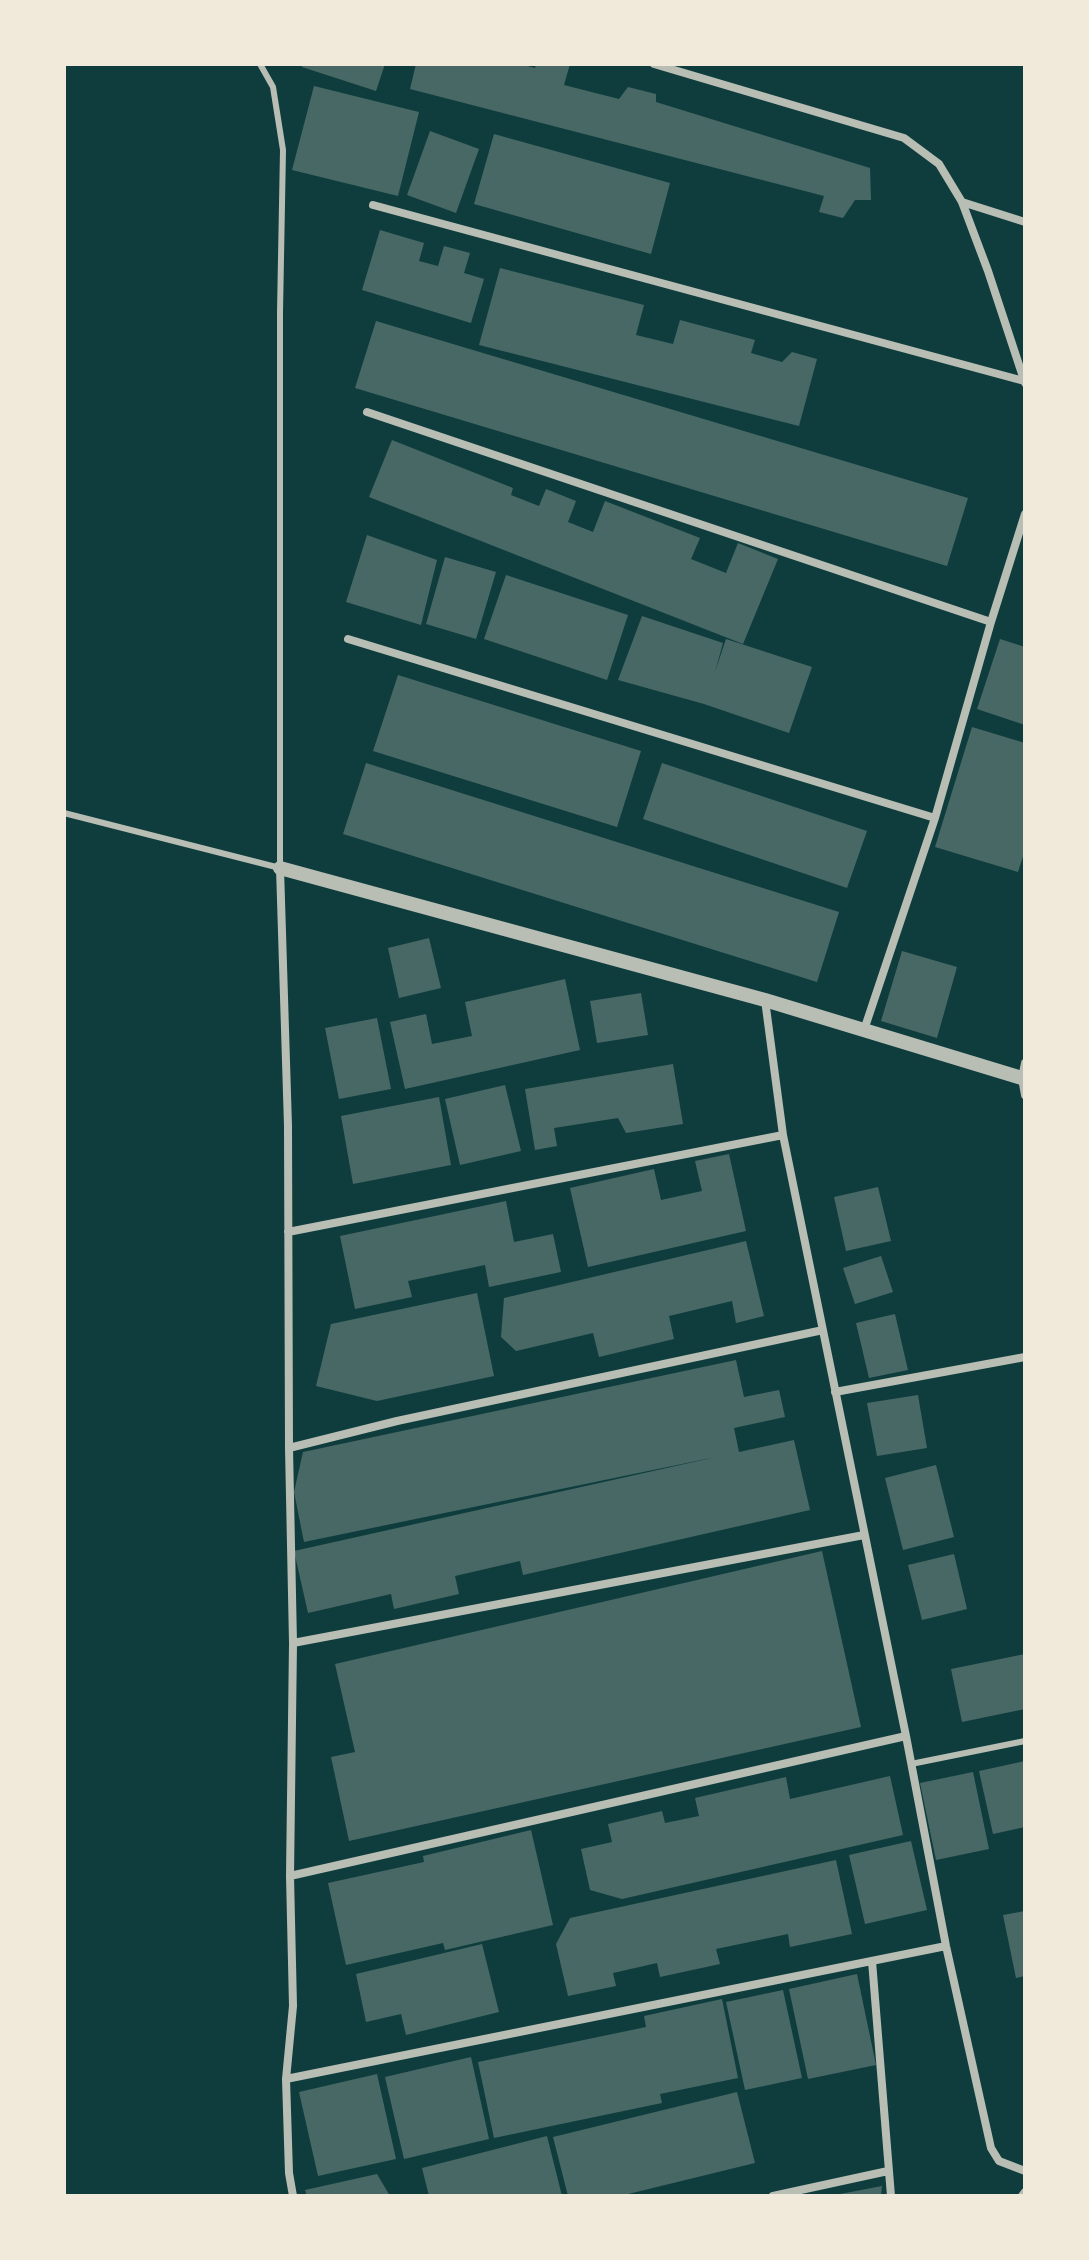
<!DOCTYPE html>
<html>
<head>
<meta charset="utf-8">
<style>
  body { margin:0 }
  #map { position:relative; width:1089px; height:2260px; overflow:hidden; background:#0f3d3e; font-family:"Archivo Narrow",sans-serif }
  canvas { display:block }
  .frame { position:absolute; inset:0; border:66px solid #f1e9da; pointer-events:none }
</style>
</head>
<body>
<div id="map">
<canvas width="1089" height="2260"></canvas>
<div class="frame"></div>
</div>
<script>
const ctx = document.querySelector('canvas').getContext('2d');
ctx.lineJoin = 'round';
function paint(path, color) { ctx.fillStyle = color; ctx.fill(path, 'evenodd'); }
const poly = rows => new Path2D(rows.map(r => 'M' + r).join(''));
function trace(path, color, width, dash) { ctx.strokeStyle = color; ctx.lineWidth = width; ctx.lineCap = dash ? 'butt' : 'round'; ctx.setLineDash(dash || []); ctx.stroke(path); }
paint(poly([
  [303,64,385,64,376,91,302,67],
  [416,64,520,64,535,68,536,64,570,64,564,85,619,99,628,87,656,94,656,102,870,168,871,200,855,200,843,218,819,212,824,196,410,89],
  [314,86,419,112,398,196,292,170],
  [430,131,479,149,456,213,407,195],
  [494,134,670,183,651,254,474,204],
  [380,230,424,243,419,261,438,266,444,246,470,253,464,273,484,279,471,323,362,290],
  [500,268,644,305,636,335,673,344,680,320,755,340,751,353,782,362,792,352,817,359,799,426,479,345],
  [376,321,968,498,947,566,355,388],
  [392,440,513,488,511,495,539,506,546,489,576,501,568,522,593,532,605,501,700,538,691,559,726,573,738,543,778,559,743,644,369,497],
  [367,535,437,560,421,625,346,602],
  [445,557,496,572,476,639,426,624],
  [506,575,628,615,607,680,484,639],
  [642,616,723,643,715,672,726,639,812,667,789,733,704,704,618,680],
  [1000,639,1025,647,1025,725,977,709],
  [398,675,641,751,617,827,373,751],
  [972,727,1025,743,1025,850,1018,872,935,847],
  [366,763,839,912,817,982,343,834],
  [662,763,867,831,847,888,643,819],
  [429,938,441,988,399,998,388,948],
  [902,951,957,967,937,1038,881,1021],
  [565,979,580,1050,405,1089,390,1022,426,1014,432,1044,472,1036,465,1002],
  [641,993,648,1035,597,1043,590,1001],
  [377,1018,391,1089,339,1099,325,1028],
  [673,1064,683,1124,626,1133,618,1118,554,1128,557,1146,535,1150,525,1089],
  [505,1085,521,1151,460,1165,445,1099],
  [439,1097,451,1165,353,1184,341,1116],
  [729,1154,746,1231,588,1267,570,1188,654,1169,661,1200,702,1191,695,1161],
  [878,1187,891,1241,846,1251,834,1197],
  [506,1201,514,1242,553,1234,561,1272,489,1287,485,1265,408,1281,412,1297,355,1309,340,1236],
  [746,1241,764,1316,736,1323,732,1301,669,1316,674,1339,599,1357,593,1333,516,1351,501,1337,504,1298],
  [881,1256,893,1292,855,1304,843,1268],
  [477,1293,494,1376,377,1401,316,1386,331,1324],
  [895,1314,908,1370,869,1378,856,1323],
  [736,1360,744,1397,779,1390,785,1417,734,1428,739,1452,794,1440,810,1510,523,1575,520,1561,455,1576,459,1594,394,1609,391,1594,308,1613,294,1551,716,1457,304,1542,294,1492,303,1452],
  [918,1395,927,1448,877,1456,867,1403],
  [936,1465,954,1537,903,1550,885,1478],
  [822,1551,861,1727,349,1841,331,1757,355,1752,335,1664],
  [954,1554,967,1609,922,1620,908,1565],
  [1025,1654,1025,1709,962,1722,951,1669],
  [1025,1761,1025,1827,993,1834,979,1771],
  [973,1772,989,1849,936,1860,920,1783],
  [890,1776,903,1835,622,1899,590,1890,581,1849,612,1842,608,1824,662,1811,665,1823,699,1816,695,1798,786,1777,790,1799],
  [531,1830,553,1925,445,1950,443,1943,346,1965,328,1883,424,1862,423,1856],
  [911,1841,927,1910,865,1924,849,1855],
  [836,1860,852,1934,790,1947,788,1934,716,1949,720,1964,660,1977,657,1963,613,1973,616,1986,568,1996,556,1944,570,1918],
  [1025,1911,1025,1976,1016,1978,1003,1915],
  [482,1944,499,2012,406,2035,401,2014,366,2022,356,1974],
  [857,1974,876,2065,808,2079,789,1989],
  [783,1990,802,2078,745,2090,726,2002],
  [722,1999,738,2078,660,2094,662,2103,494,2138,478,2062,646,2027,644,2016],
  [471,2057,489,2139,404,2159,385,2077],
  [377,2074,396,2159,318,2176,299,2092],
  [737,2092,755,2163,620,2196,568,2196,553,2137],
  [547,2136,562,2196,429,2196,422,2168],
  [377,2174,390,2196,307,2196,305,2190],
  [882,2186,881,2196,835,2196,835,2195]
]), '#486865');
trace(poly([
  [64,813,280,868,280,312,283,150,273,87,260,64],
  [911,1764,1025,1741]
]), '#b8beb3', 6);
trace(poly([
  [654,64,904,138,939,164,962,202,988,271,1025,383],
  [962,202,1025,222],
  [373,205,1024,381],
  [367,412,991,622],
  [348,639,935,818],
  [280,868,288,1126,289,1448,293,1643,290,1876,293,2006,286,2079,289,2173,293,2196],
  [765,1000,783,1135,906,1736,946,1946,991,2148,999,2161,1025,2171],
  [864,1030,935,818,991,622,1025,514],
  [1025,1063,1022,1078,1025,1095],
  [288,1232,783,1135],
  [835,1392,1025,1357],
  [289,1448,397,1421,823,1330],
  [293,1643,864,1535],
  [290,1876,906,1736],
  [872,1961,891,2196],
  [286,2079,946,1946],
  [773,2196,888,2171],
  [1022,2196,1025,2192]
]), '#b8beb3', 8);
trace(poly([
  [280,868,765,1000,1025,1079]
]), '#b8beb3', 14);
</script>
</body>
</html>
